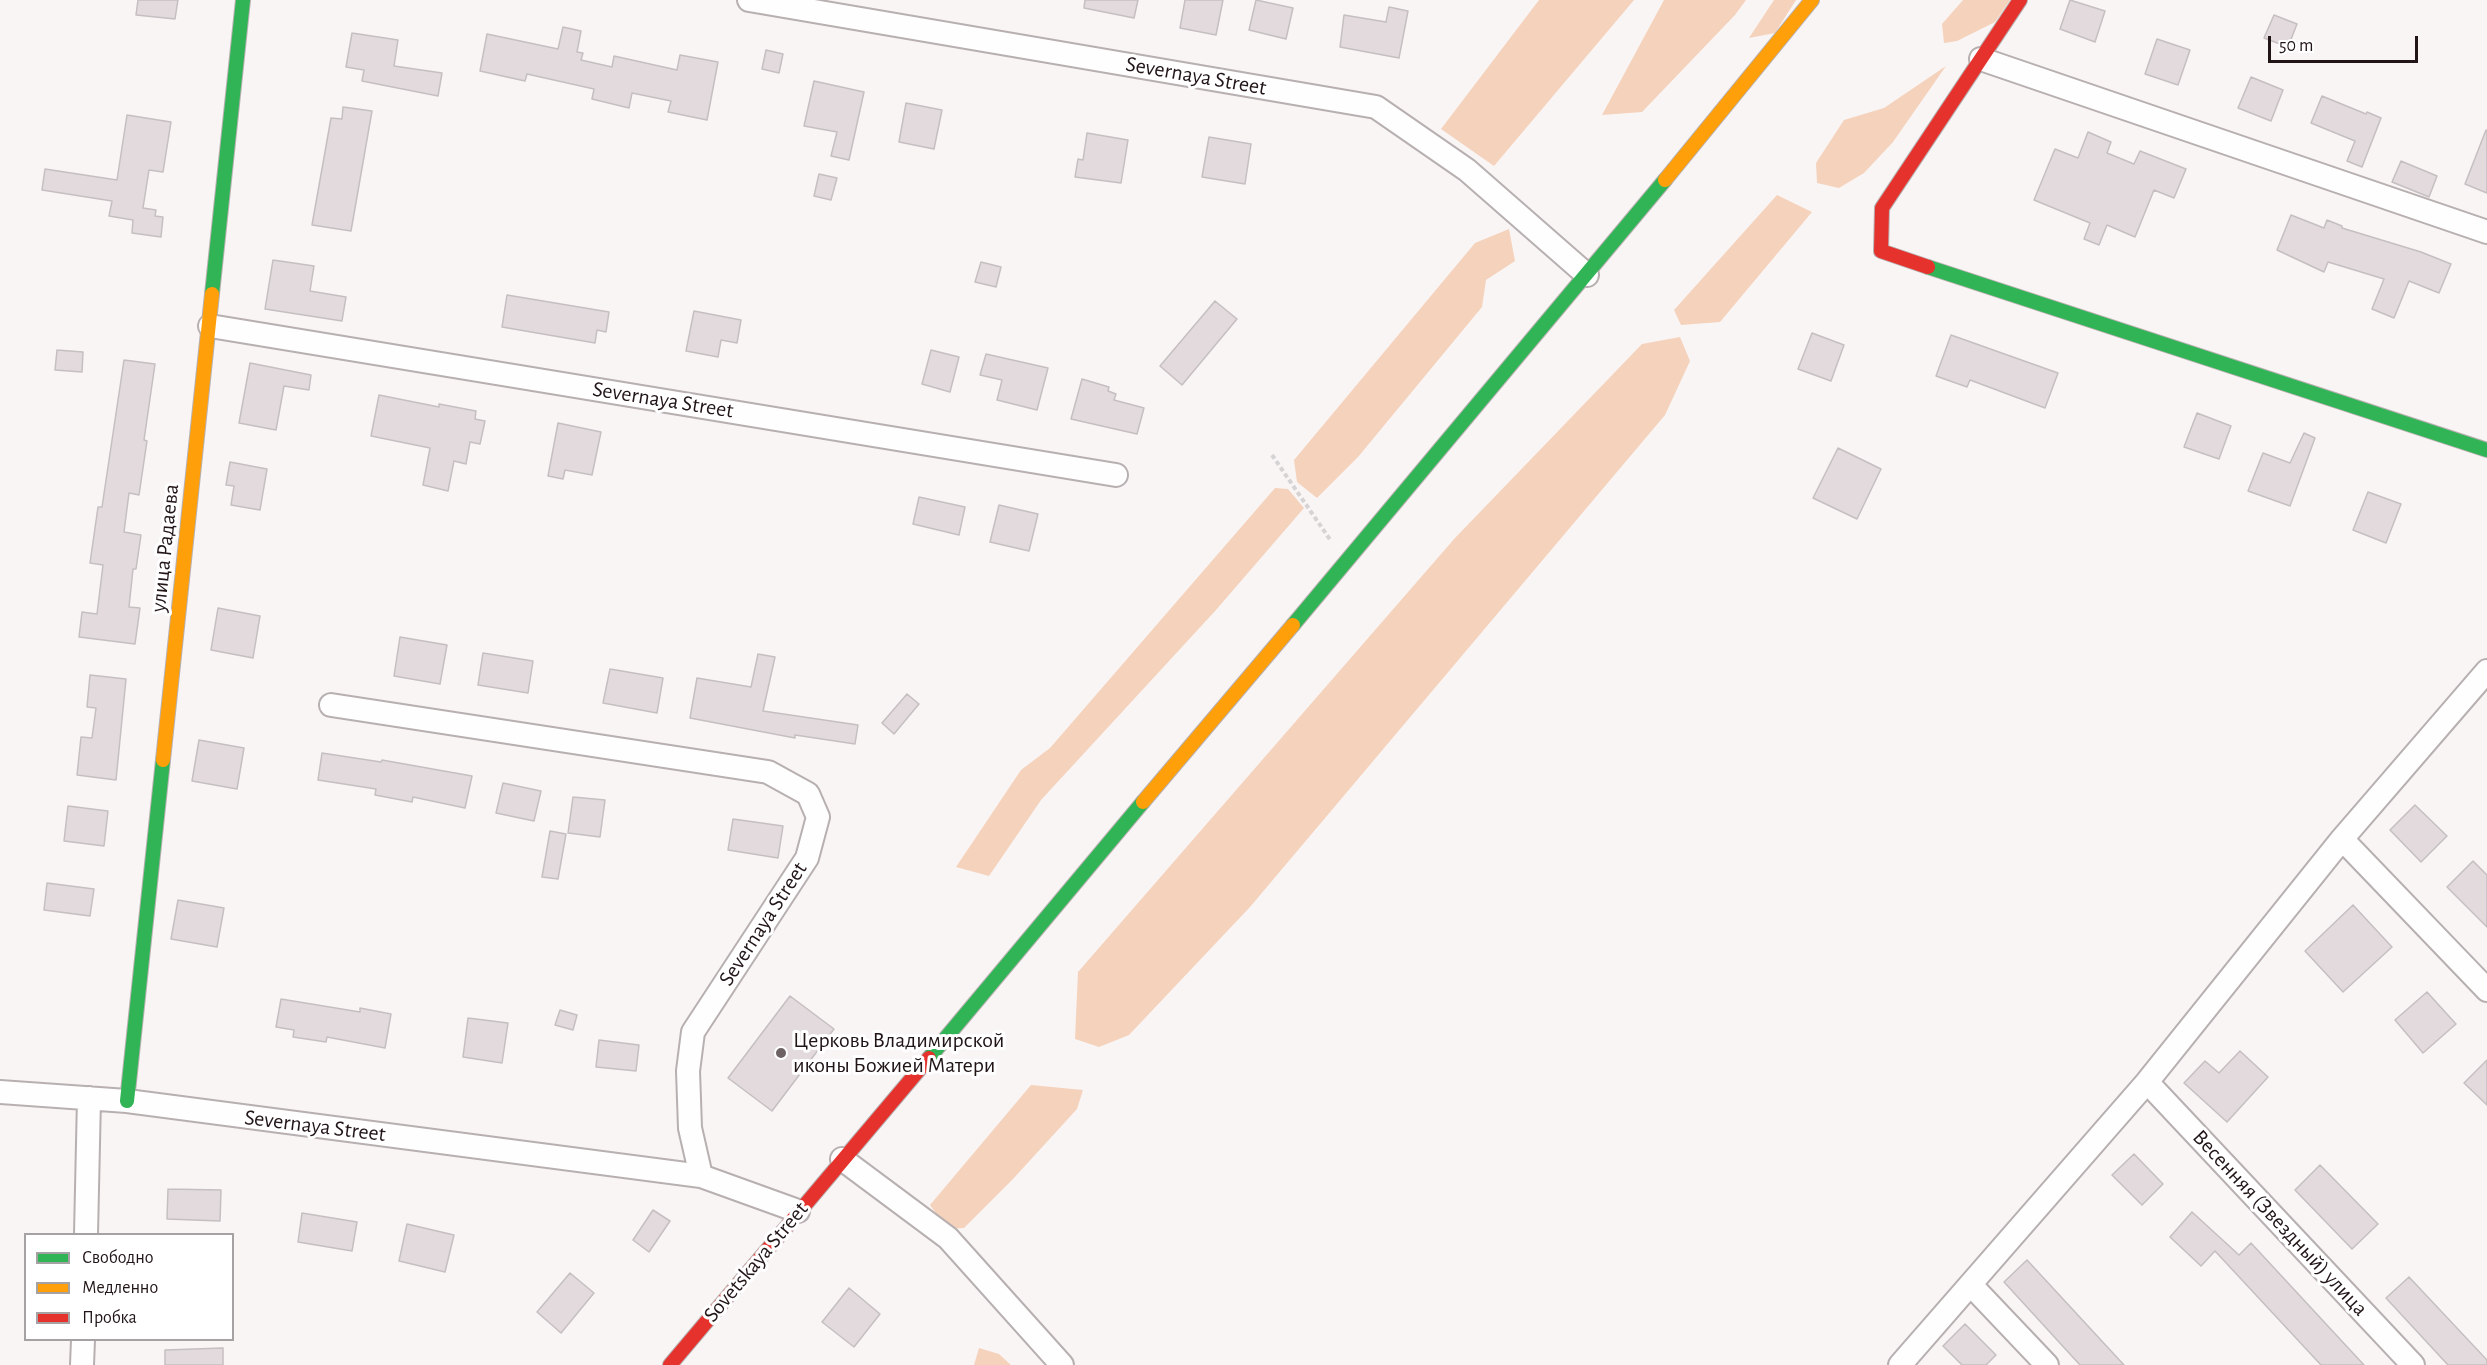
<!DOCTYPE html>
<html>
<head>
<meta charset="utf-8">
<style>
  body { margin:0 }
  #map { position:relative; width:2487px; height:1365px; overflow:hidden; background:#f9f5f5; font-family:"Alegreya Sans",sans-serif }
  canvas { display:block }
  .legend { position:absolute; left:24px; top:1233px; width:210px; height:108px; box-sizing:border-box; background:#fff; border:2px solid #a6a1a2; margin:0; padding:8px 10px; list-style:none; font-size:18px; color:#211516 }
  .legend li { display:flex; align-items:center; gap:12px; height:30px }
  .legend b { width:30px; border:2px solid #a6a1a2 }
  .scale { position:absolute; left:2268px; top:36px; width:150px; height:27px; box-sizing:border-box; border:3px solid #211516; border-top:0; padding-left:8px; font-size:18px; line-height:21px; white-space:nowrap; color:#211516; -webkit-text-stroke:4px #fff; paint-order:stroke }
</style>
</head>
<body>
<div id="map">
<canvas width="2487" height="1365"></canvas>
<ul class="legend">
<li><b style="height:8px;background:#30b455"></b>Свободно</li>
<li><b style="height:8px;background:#ff9f0a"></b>Медленно</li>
<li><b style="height:8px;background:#e5322d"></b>Пробка</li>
</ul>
<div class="scale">50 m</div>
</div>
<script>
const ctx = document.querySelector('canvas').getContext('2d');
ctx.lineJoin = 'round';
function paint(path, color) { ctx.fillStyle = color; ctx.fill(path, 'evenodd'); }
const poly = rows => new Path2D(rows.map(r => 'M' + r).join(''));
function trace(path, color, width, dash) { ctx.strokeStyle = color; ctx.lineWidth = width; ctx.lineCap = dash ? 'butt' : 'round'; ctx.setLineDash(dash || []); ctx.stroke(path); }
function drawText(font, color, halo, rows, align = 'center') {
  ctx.font = font + ' "Alegreya Sans",sans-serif'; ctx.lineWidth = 6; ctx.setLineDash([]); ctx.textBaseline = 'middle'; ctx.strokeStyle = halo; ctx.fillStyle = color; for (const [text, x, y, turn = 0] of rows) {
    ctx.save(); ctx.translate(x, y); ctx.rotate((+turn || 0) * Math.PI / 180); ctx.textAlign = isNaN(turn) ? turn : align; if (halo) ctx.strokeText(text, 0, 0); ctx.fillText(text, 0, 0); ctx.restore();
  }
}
paint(poly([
  [1539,0,1634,0,1494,166,1441,129],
  [1664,0,1746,0,1735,15,1642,112,1602,115],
  [1774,0,1796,0,1775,33,1749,38],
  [1963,0,2010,0,1995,22,1957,41,1944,43,1942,24],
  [1946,66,1893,142,1864,173,1839,188,1817,183,1816,163,1844,120,1884,108],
  [1777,195,1812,212,1720,322,1681,325,1674,310],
  [1509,229,1515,261,1486,280,1482,307,1358,457,1317,498,1297,482,1294,460,1475,243],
  [1680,337,1690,361,1665,415,1250,907,1129,1035,1099,1047,1075,1039,1078,972,1455,538,1642,344],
  [1275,488,1288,489,1304,508,1216,610,1041,800,989,876,956,867,1021,770,1050,748],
  [1031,1085,1083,1090,1077,1109,1013,1179,964,1228,947,1229,930,1205],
  [979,1348,999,1354,1011,1365,974,1365]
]), '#f5d2bb');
const building = poly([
  [138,0,178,0,175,19,136,15,138,0],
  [1085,0,1138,0,1134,18,1084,8,1085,0],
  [1185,0,1223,0,1216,35,1180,28,1185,0],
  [1256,0,1293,8,1286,39,1249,30,1256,0],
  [2070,0,2105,11,2095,42,2060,29,2070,0],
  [1389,7,1408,11,1399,58,1340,47,1344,15,1386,22,1389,7],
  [2274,15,2297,24,2288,47,2264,38,2274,15],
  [563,27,581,31,577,52,583,53,581,60,612,67,614,56,677,70,680,55,718,62,707,120,668,112,671,101,632,93,629,108,592,99,594,89,527,74,525,81,480,71,487,34,558,49,563,27],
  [352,33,398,40,394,66,442,73,438,96,362,81,364,70,346,67,352,33],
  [2157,39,2190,50,2178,85,2145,74,2157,39],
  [766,50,783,54,779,73,762,69,766,50],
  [2251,77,2283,90,2271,121,2238,108,2251,77],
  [814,81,864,92,849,160,831,156,837,132,804,126,814,81],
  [2322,96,2366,114,2367,112,2381,118,2362,167,2347,161,2355,141,2311,123,2322,96],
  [906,103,942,110,934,149,899,142,906,103],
  [343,107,372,111,351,231,312,225,331,118,342,119,343,107],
  [127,115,171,122,163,172,149,170,143,208,156,210,155,216,163,217,161,237,132,233,133,220,109,216,112,201,42,190,45,169,117,180,127,115],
  [2486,130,2487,130,2487,193,2465,184,2486,130],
  [2088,132,2111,142,2107,153,2134,164,2140,151,2186,169,2174,198,2154,190,2135,237,2107,225,2099,245,2084,239,2090,223,2034,200,2055,149,2078,158,2088,132],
  [1087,133,1128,140,1121,183,1075,177,1078,159,1083,160,1087,133],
  [1209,137,1251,144,1245,184,1202,177,1209,137],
  [2401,161,2437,176,2429,197,2392,182,2401,161],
  [819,174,837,178,831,200,814,196,819,174],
  [2291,215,2324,228,2327,220,2342,226,2342,228,2421,252,2451,264,2439,293,2409,281,2394,318,2372,309,2384,279,2328,262,2324,272,2277,250,2291,215],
  [273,260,314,266,310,291,346,297,342,321,265,309,273,260],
  [981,262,1001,267,996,287,975,282,981,262],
  [507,295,609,312,606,332,597,330,595,343,502,327,507,295],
  [1215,301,1237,319,1182,385,1160,366,1215,301],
  [694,311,741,320,737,343,721,340,718,357,686,351,694,311],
  [1812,333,1844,345,1831,381,1798,369,1812,333],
  [1951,335,2058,373,2045,408,1970,380,1967,387,1936,376,1951,335],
  [57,350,83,352,82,372,55,370,57,350],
  [931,350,959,357,950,392,922,384,931,350],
  [986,354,1048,368,1037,410,997,400,1002,380,980,375,986,354],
  [124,360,155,364,144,440,147,441,139,495,129,493,124,532,141,535,136,569,133,569,129,607,140,608,135,644,79,637,82,612,97,614,103,565,90,563,98,507,102,507,124,360],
  [250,363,311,375,309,390,284,386,276,430,239,423,250,363],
  [1082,379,1109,387,1108,391,1116,394,1114,400,1144,408,1137,434,1071,419,1082,379],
  [379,395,439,407,439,404,476,411,475,419,485,421,480,444,470,442,466,464,454,461,448,491,423,485,430,448,371,436,379,395],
  [2197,413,2231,426,2219,459,2184,447,2197,413],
  [558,423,601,432,592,475,565,470,563,479,548,476,558,423],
  [2304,433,2315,438,2290,506,2248,491,2263,453,2290,463,2304,433],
  [1838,448,1881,469,1857,519,1813,498,1838,448],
  [230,462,267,469,260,510,231,505,234,486,226,485,230,462],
  [2368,492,2401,504,2386,543,2353,530,2368,492],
  [919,497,965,507,959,535,913,524,919,497],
  [999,505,1038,514,1029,551,990,542,999,505],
  [218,608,260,616,253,658,211,650,218,608],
  [400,637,447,645,440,684,394,676,400,637],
  [483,653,533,661,528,693,478,685,483,653],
  [758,654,775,657,763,711,858,725,855,744,795,735,795,738,690,718,697,678,751,687,758,654],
  [610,669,663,678,657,713,603,703,610,669],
  [90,675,126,679,116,780,77,775,81,737,92,738,96,708,87,707,90,675],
  [907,694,919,704,894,734,882,723,907,694],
  [199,740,244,748,237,789,192,781,199,740],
  [322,753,381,762,382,760,472,776,465,808,413,797,412,802,375,795,376,789,318,780,322,753],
  [503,783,541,791,534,821,496,813,503,783],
  [573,797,605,800,600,837,568,833,573,797],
  [2415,805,2447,836,2421,862,2390,830,2415,805],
  [68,806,108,811,104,846,64,841,68,806],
  [733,819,783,826,778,858,728,850,733,819],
  [550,831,566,834,558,879,542,877,550,831],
  [2473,861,2487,875,2487,927,2447,887,2473,861],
  [47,883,94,889,90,916,44,910,47,883],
  [178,900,224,908,217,947,171,939,178,900],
  [2353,905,2392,947,2343,992,2305,951,2353,905],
  [2427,992,2456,1024,2423,1053,2395,1020,2427,992],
  [790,996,834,1029,772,1111,728,1078,790,996],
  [281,999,360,1012,360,1008,391,1014,385,1048,327,1037,326,1042,293,1037,294,1030,276,1027,281,999],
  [560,1010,577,1015,573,1030,555,1025,560,1010],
  [468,1018,508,1023,502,1063,463,1057,468,1018],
  [599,1040,639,1045,636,1071,596,1067,599,1040],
  [2240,1051,2268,1077,2227,1122,2184,1083,2205,1061,2219,1073,2240,1051],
  [2487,1060,2487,1105,2464,1083,2487,1060],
  [2134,1154,2163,1184,2142,1205,2112,1175,2134,1154],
  [2320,1165,2378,1224,2352,1249,2295,1190,2320,1165],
  [168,1189,221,1190,220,1221,167,1219,168,1189],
  [653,1210,670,1221,649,1252,633,1240,653,1210],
  [2192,1212,2239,1255,2251,1243,2364,1365,2321,1365,2215,1251,2201,1266,2170,1237,2192,1212],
  [302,1213,357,1222,352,1251,298,1242,302,1213],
  [407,1224,454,1235,445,1272,399,1261,407,1224],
  [2027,1260,2124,1365,2080,1365,2004,1282,2027,1260],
  [570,1273,594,1293,561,1333,537,1312,570,1273],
  [2409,1277,2487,1360,2487,1365,2448,1365,2386,1298,2409,1277],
  [849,1288,880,1314,854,1347,822,1322,849,1288],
  [1965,1324,1996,1355,1986,1365,1962,1365,1943,1346,1965,1324],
  [223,1348,223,1365,165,1365,165,1350,223,1348]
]);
paint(building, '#e2dadd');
trace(building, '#c6bfc1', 1.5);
const street = poly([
  [749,0,1376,107,1467,170,1587,275],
  [1981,59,2487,232],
  [210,326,1116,475],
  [331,705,768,772,808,794,818,817,807,858,693,1032,688,1071,690,1128,701,1176],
  [2342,839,2487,990],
  [2147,1082,2413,1365],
  [0,1092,127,1101,701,1176,798,1211],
  [842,1159,948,1238,1062,1365],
  [86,1234,89,1098],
  [1971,1285,2047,1365],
  [82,1365,83,1340],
  [1900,1365,2147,1082,2342,839,2487,671]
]);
const fast = poly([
  [1928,267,2487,450],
  [212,294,243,0],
  [1293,625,1665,180],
  [929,1058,1143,802],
  [127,1101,163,760]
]);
const slow = poly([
  [1665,180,1812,0],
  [163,760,212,294],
  [1143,802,1293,625]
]);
const jam = poly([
  [1928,267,1881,251,1882,208,2020,0],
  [670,1365,929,1058]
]);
trace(street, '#b8b0b0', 26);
trace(fast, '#b8b0b0', 16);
trace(slow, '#b8b0b0', 16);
trace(jam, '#b8b0b0', 16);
trace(poly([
  [1272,455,1331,541]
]), '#d5d3d3', 4, [4.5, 3]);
trace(street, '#fefefe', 22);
trace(fast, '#30b455', 14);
trace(slow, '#ff9f0a', 14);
trace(jam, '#e5322d', 14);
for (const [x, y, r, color] of [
  [781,1053,6,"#6d6364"]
]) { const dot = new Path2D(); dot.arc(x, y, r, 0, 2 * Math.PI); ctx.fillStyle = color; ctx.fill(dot); trace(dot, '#fff', 2); }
drawText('22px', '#211516', '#fff', [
  ["Severnaya Street",1196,76,10],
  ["Severnaya Street",663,400,9],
  ["улица Радаева",165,548,-84],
  ["Severnaya Street",763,924,-57],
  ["Severnaya Street",315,1126,7],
  ["Весенняя (Звездный) улица",2280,1223,47],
  ["Sovetskaya Street",756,1262,-50]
]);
drawText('22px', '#211516', '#fff', [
  ["Церковь Владимирской",793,1040],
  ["иконы Божией Матери",793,1065]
], 'left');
</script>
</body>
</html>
